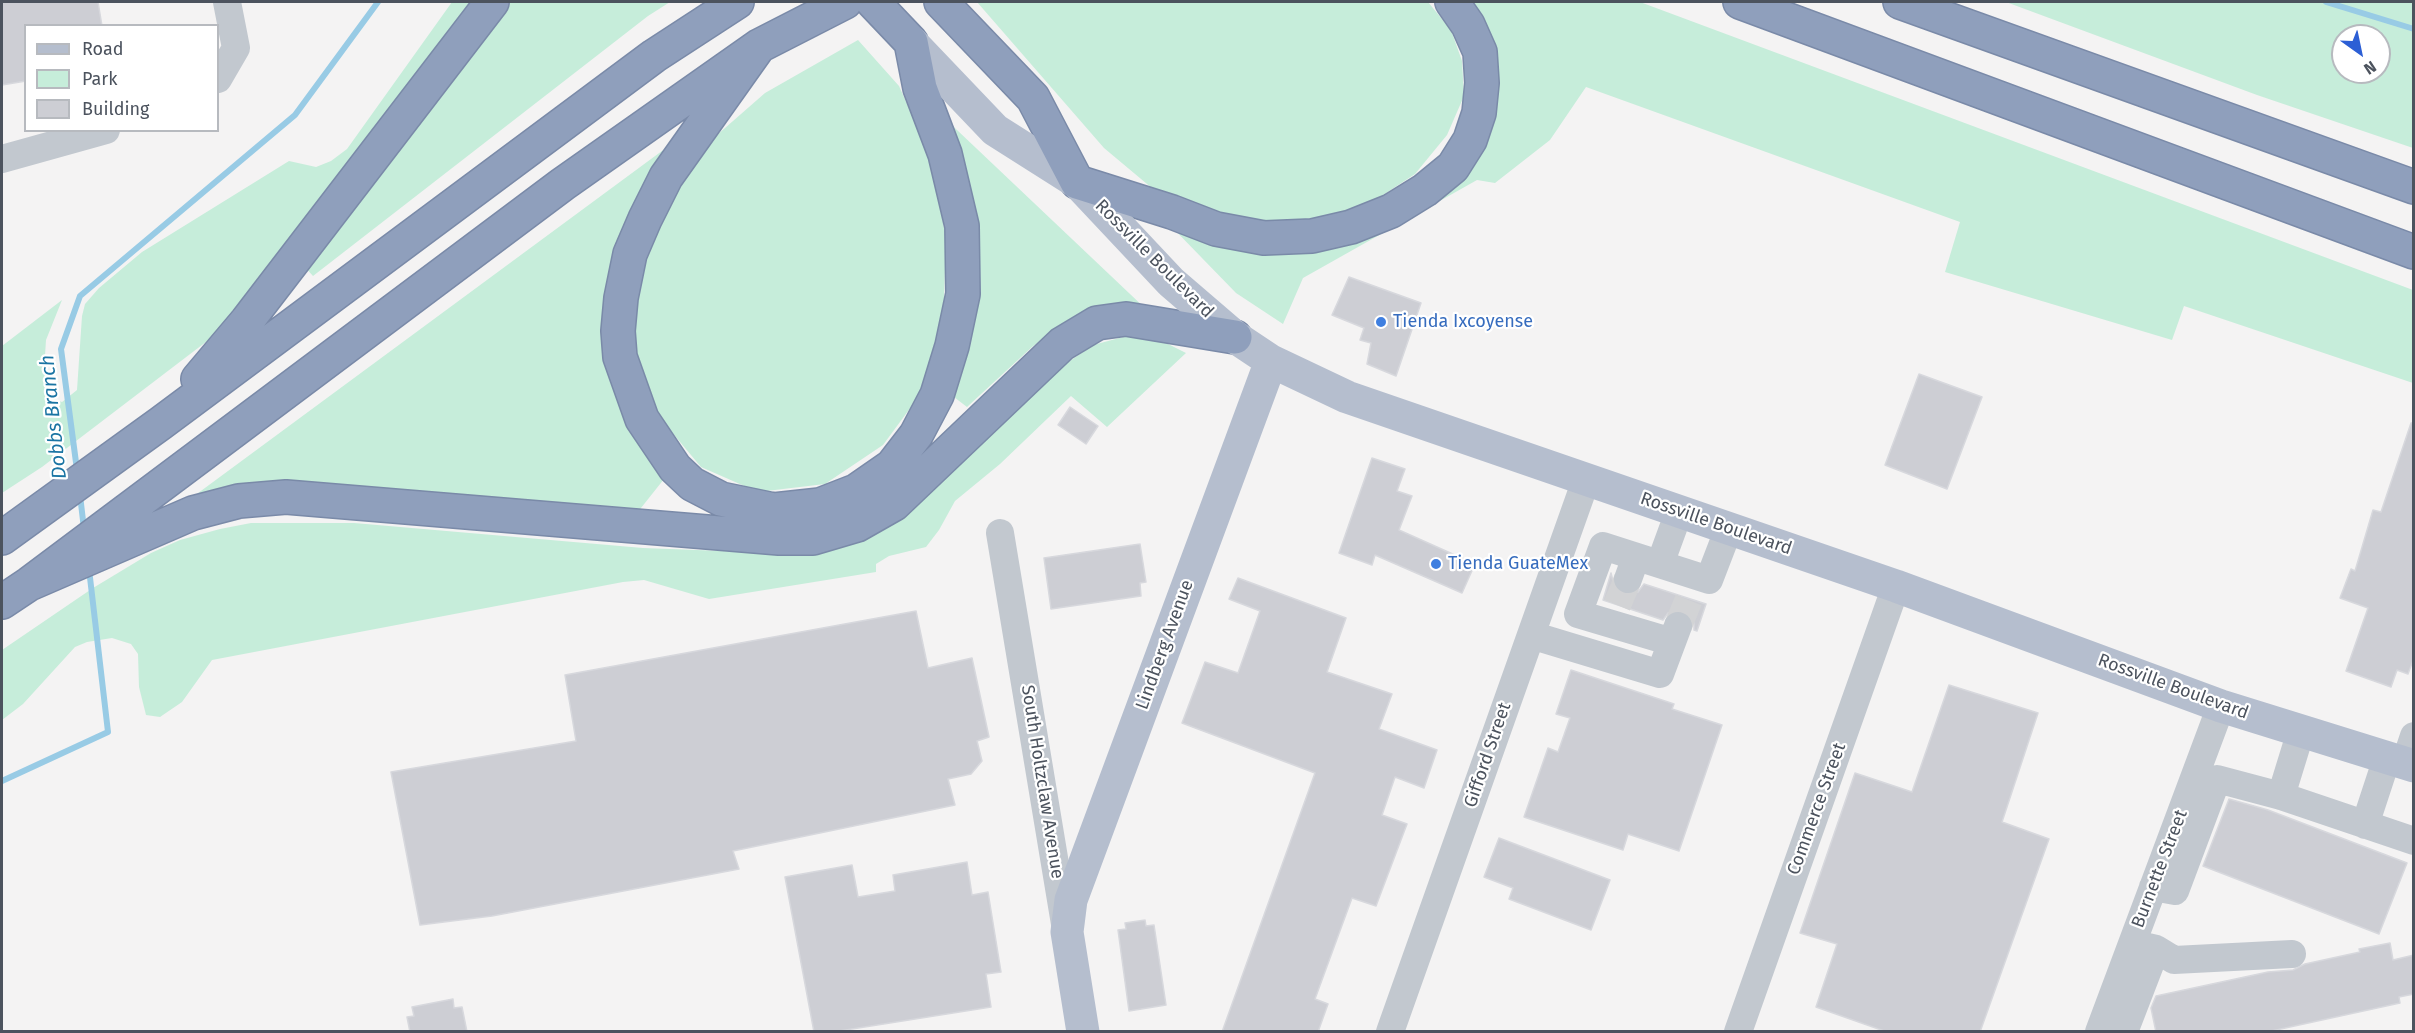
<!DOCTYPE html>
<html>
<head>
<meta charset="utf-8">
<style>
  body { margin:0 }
  #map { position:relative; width:2415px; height:1033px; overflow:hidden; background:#f4f3f3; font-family:"Fira Sans",sans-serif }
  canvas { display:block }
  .frame { position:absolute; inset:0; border:3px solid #4c535e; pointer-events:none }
  .legend { position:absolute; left:24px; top:24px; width:195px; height:108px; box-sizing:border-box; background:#fff; border:2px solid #b7babf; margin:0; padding:8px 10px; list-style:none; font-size:18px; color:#4c535e }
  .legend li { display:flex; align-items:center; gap:12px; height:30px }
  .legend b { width:30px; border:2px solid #b7babf }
  .north { position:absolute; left:2331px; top:24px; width:60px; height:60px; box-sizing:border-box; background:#fff; border:2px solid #b7babf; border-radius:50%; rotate:147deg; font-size:16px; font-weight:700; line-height:24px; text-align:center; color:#4c535e }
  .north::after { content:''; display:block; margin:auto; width:21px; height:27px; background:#2c5fd5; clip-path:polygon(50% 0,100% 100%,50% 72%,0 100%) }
</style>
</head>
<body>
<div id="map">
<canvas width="2415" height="1033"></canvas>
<div class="frame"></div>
<ul class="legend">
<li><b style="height:8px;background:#b5bece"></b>Road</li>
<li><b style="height:16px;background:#c6edda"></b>Park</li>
<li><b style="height:16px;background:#cdced4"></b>Building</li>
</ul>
<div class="north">N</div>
</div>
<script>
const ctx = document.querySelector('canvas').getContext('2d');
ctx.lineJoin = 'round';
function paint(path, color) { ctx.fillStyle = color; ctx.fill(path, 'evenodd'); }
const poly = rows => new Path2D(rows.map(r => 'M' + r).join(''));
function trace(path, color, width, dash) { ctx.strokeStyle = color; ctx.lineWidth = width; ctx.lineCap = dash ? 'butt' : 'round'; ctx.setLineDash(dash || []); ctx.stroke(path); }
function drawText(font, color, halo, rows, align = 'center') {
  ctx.font = font + ' "Fira Sans",sans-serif'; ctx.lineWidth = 4.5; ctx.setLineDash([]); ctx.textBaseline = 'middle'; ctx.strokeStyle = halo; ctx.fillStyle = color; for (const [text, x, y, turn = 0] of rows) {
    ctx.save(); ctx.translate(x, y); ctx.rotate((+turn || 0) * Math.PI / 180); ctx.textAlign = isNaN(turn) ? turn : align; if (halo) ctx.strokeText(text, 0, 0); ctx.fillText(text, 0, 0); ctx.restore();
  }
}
paint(poly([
  [452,2,477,2,219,332,42,467,2,493,2,346,62,300,46,340,44,371,46,385,54,399,62,402,77,390,82,316,85,304,99,288,142,252,289,161,316,167,331,161,347,149],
  [507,2,670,2,648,16,313,276,303,265],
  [977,2,1428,2,1451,30,1462,61,1464,96,1447,135,1415,174,1377,199,1327,217,1261,223,1228,216,1153,189,1104,148],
  [1463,2,1640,2,2413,290,2413,383,2184,306,2172,340,1945,272,1960,222,1586,87,1550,140,1495,183,1477,180,1303,278,1283,324,1236,293,1167,222,1314,246,1480,140],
  [2006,2,2413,2,2413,148,2257,95],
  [2343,36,2379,36,2379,72,2343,72],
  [858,40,899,86,934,164,946,241,943,326,925,388,883,445,825,484,758,492,701,467,660,418,634,348,635,291,660,222,686,176,717,135,765,93],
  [938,112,1149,312,1109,308,1068,320,1032,347,967,407,950,394,967,335],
  [670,145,614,276,668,474,637,513,190,499],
  [1127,336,1141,336,1166,343,1186,353,1107,427,1071,396,1000,464,955,501,939,530,926,547,889,556,876,564,876,572,709,599,644,580,623,582,212,660,182,702,160,717,146,715,139,687,138,654,131,644,112,638,87,642,75,647,23,704,2,720,2,650,93,588,151,553,180,540,220,529,251,523,354,523,643,548,804,554,829,551,870,536,1064,365,1093,345]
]), '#c6edda');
trace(poly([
  [2326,2,2414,29],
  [77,470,61,349,80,296,295,115,378,2],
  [80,495,84,529],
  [2,781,108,732,89,569]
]), '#98cbe5', 6);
const building = poly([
  [2,2,98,2,102,26,26,26,26,81,2,85,2,2],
  [1349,277,1421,303,1396,376,1367,364,1371,343,1360,340,1364,328,1332,315,1349,277],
  [1919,374,1982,397,1947,489,1885,465,1919,374],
  [1070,407,1098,426,1086,444,1058,425,1070,407],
  [2411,423,2414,423,2414,658,2408,674,2397,670,2391,687,2346,671,2368,608,2340,598,2351,569,2355,571,2373,510,2381,512,2411,423],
  [1372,458,1405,469,1397,491,1412,496,1399,530,1475,564,1462,593,1375,555,1372,565,1339,553,1372,458],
  [1140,544,1146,582,1140,583,1141,596,1051,609,1044,558,1140,544],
  [1611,573,1615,589,1623,595,1630,595,1638,592,1644,584,1706,604,1697,631,1694,630,1694,623,1691,616,1683,610,1676,610,1668,613,1663,620,1603,600,1611,573],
  [1238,578,1346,618,1327,672,1392,694,1379,729,1437,750,1424,788,1395,777,1382,815,1407,824,1376,906,1352,898,1315,999,1328,1004,1318,1032,1222,1032,1315,773,1182,723,1205,662,1238,673,1260,611,1229,599,1238,578],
  [916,611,928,668,972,658,989,737,977,741,982,761,971,774,948,779,955,805,733,851,739,869,492,916,420,925,391,772,576,741,565,675,916,611],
  [1571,670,1674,704,1672,709,1722,725,1679,851,1628,834,1623,850,1524,817,1548,748,1558,752,1570,718,1556,714,1571,670],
  [1949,685,2038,713,2002,822,2049,839,1980,1032,1887,1032,1816,1007,1837,944,1800,933,1855,773,1912,792,1949,685],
  [2229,799,2268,810,2407,863,2379,934,2203,866,2229,799],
  [1499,838,1610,880,1591,930,1509,899,1513,888,1484,877,1499,838],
  [967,862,972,895,988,892,1001,972,986,974,991,1007,833,1032,814,1032,785,877,852,865,858,897,895,891,893,875,967,862],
  [1145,920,1146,926,1154,925,1166,1005,1129,1011,1118,930,1126,929,1125,923,1145,920],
  [2390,943,2393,960,2414,955,2414,994,2399,997,2400,1003,2267,1032,2156,1032,2151,1008,2156,996,2268,972,2293,970,2305,964,2360,952,2359,949,2390,943],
  [453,999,454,1008,462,1007,467,1032,410,1032,407,1017,414,1016,412,1007,453,999]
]);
paint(building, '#cdced4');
trace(building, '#d7d8dd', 1.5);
trace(poly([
  [1617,605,1628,579],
  [1678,626,1689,599]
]), '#d2d3d5', 28, [28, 14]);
const highway = poly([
  [941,2,1033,98,1077,182,1172,212,1216,229,1264,238,1312,236,1351,227,1391,211,1425,190,1453,167,1470,140,1479,113,1482,83,1480,52,1468,25,1452,2],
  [1740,2,2414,252],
  [1900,2,2414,187],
  [759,46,666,177,645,219,630,254,621,298,618,331,620,357,642,419,675,468,692,484,721,499,774,510,820,505,856,491,892,466,916,435,937,395,952,346,963,294,962,226,945,154,920,88,911,42,873,2],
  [198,379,247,321,492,2],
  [2,538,161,423,654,56,737,2],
  [29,584,193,513,239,501,286,497,779,538,813,538,857,525,894,504,1062,344,1097,323,1126,319,1235,337],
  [2,602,29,584,563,184,759,46,845,2]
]);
trace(highway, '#7a8aa8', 36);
trace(poly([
  [218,79,236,48,227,2],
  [2,159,106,130],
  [1000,533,1065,924],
  [1660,564,1679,512],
  [1628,579,1636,557],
  [1531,635,1660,674,1678,626],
  [1672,642,1578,614,1603,546,1709,580,1729,528],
  [2405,763,2414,736],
  [2281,796,2301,731],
  [2365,825,2387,758],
  [2153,887,2175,891,2217,779,2281,796,2414,841],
  [2156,949,2174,960,2292,954],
  [1390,1032,1586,480],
  [1738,1032,1896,586],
  [2099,1032,2221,706],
  [2124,1032,2156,949,2139,945]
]), '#c2c8cf', 28);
trace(poly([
  [911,42,995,130,1077,182,1171,282,1235,337,1271,361,1347,397,1896,586,2221,706,2414,766],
  [1083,1032,1067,932,1071,900,1271,361]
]), '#b5bece', 33);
trace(highway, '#8f9fbc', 33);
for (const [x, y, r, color] of [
  [1381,322,6,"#3f7fe0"],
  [1436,564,6,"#3f7fe0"]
]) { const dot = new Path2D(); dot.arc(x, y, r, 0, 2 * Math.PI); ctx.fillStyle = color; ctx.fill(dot); trace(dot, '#fff', 2); }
drawText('18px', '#4c535e', '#fff', [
  ["Rossville Boulevard",1154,259,45],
  ["Rossville Boulevard",1716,524,19],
  ["Lindberg Avenue",1165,645,-70],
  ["Rossville Boulevard",2173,687,20],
  ["Gifford Street",1488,755,-71],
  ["South Holtzclaw Avenue",1042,782,81],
  ["Commerce Street",1817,809,-70],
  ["Burnette Street",2160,869,-69]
]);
drawText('18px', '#366cbe', '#fff', [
  ["Tienda Ixcoyense",1393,322],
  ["Tienda GuateMex",1448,564]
], 'left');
drawText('italic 20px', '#1a74a3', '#fff', [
  ["Dobbs Branch",54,417,-96]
]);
</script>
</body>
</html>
